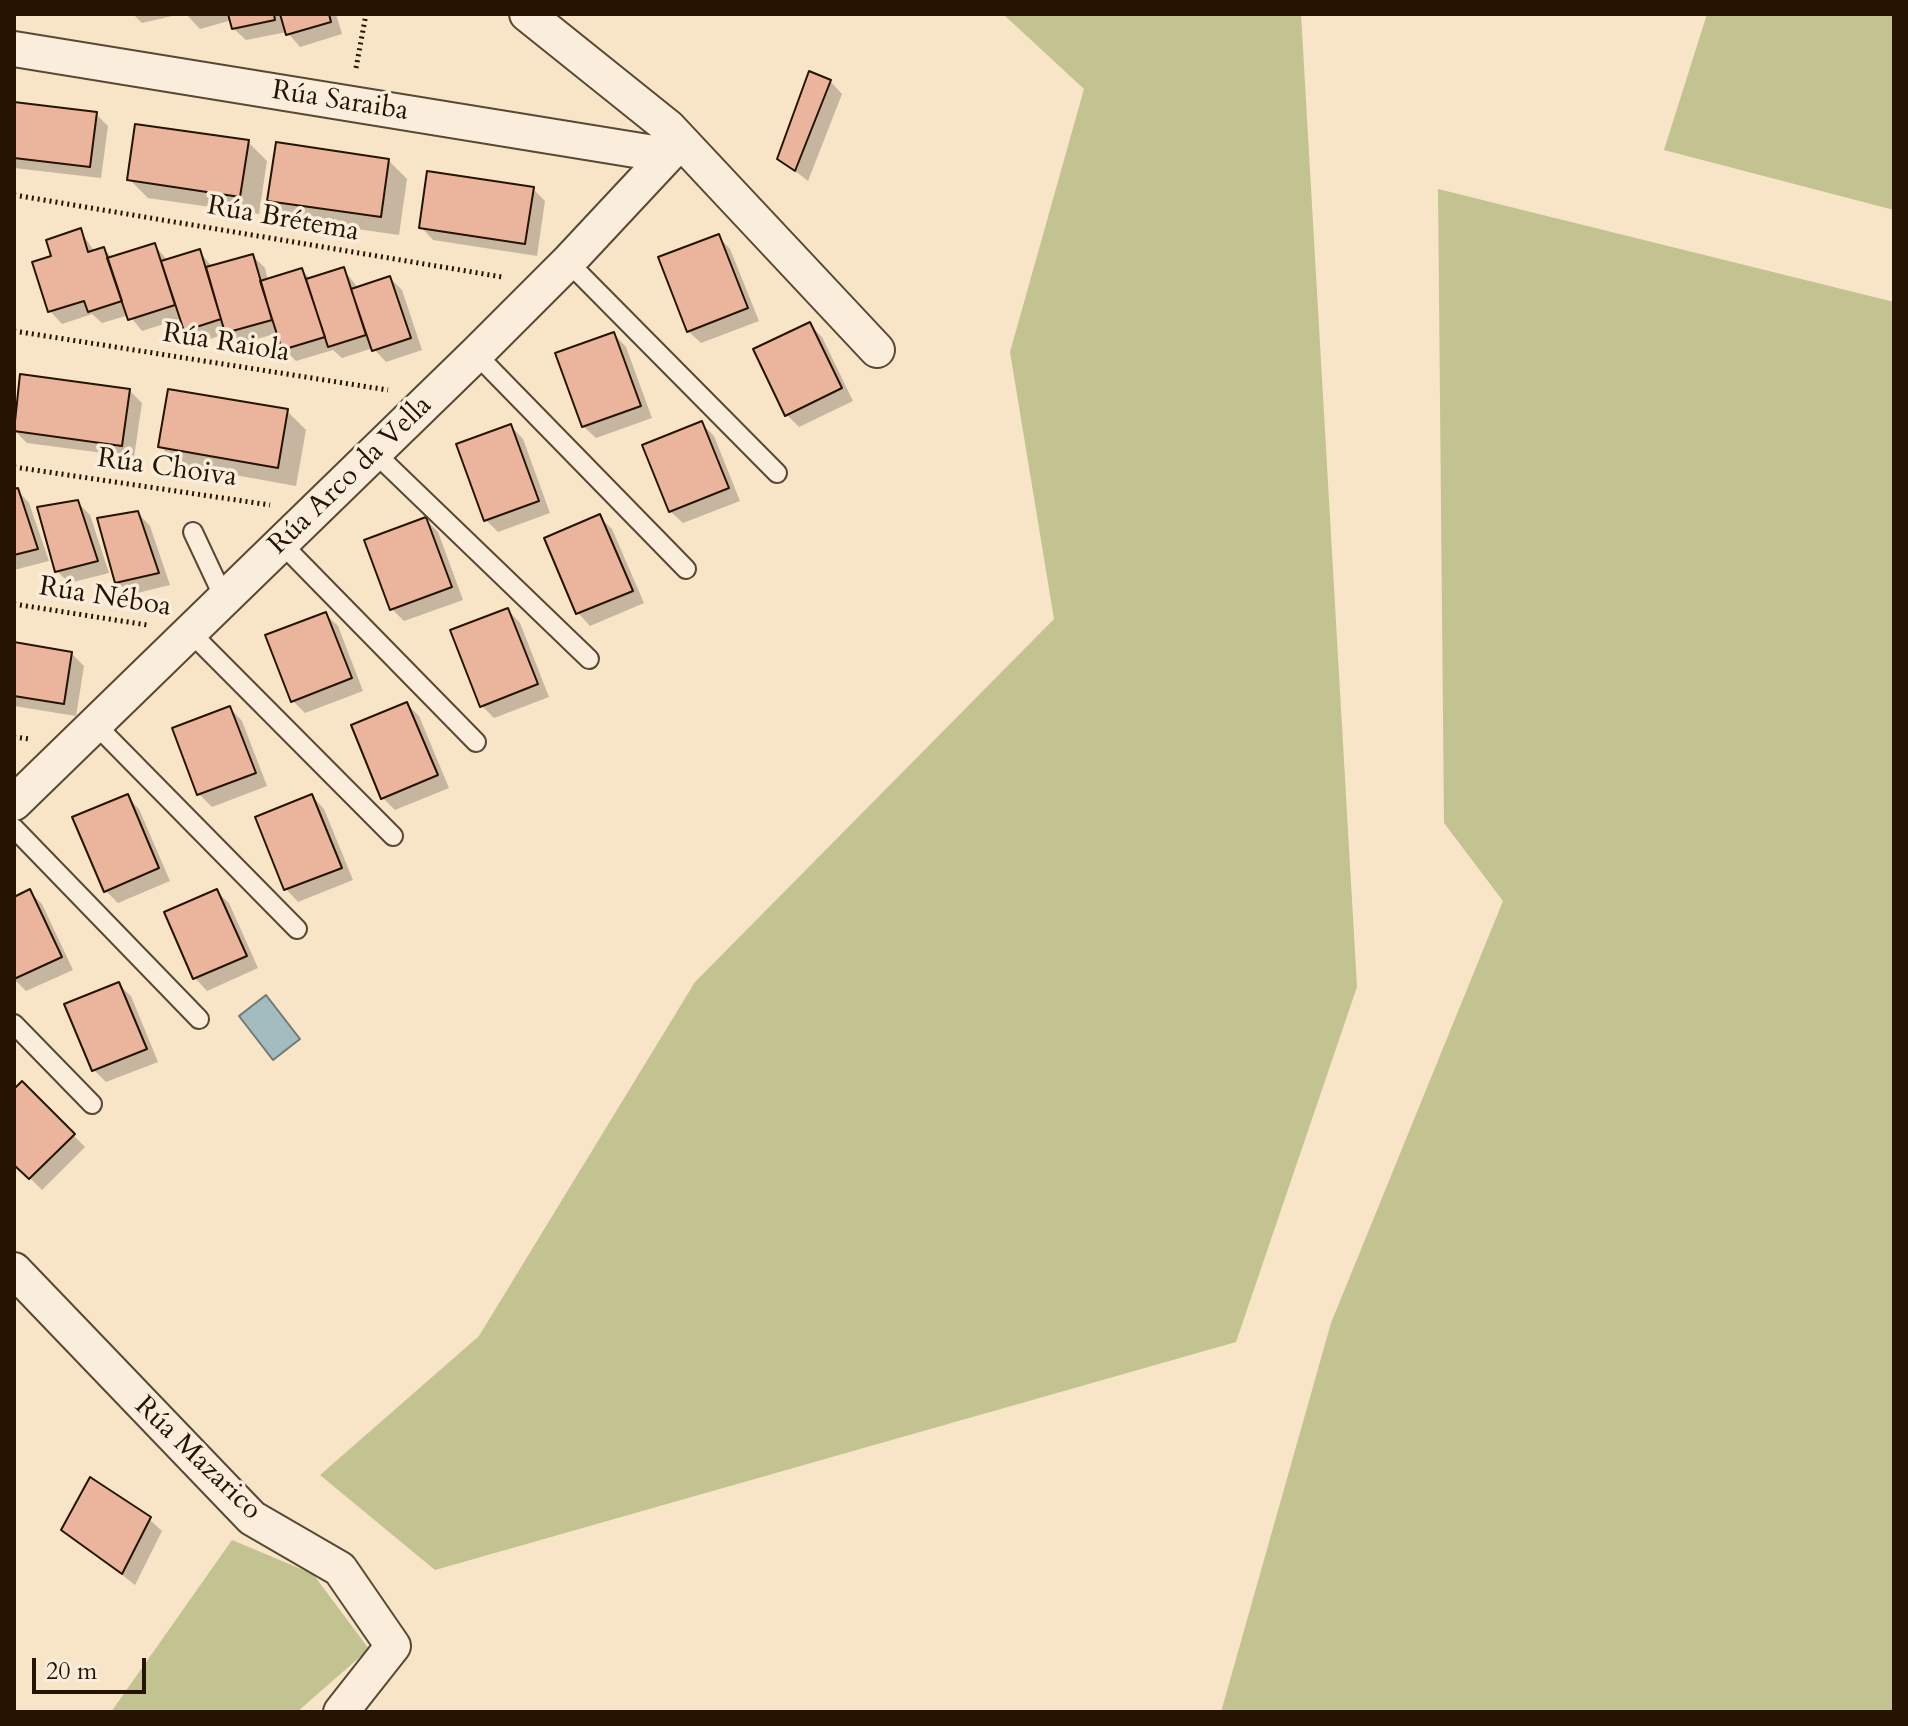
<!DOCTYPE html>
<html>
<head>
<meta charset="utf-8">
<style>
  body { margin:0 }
  #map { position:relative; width:1908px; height:1726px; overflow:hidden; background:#f8e4c7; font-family:Cardo,serif }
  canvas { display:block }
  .frame { position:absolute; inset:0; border:16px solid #241401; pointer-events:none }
  .scale { position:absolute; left:32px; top:1658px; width:114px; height:36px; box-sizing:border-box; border:4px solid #241401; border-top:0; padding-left:10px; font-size:24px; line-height:28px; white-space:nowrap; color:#241401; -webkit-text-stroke:6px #faeddb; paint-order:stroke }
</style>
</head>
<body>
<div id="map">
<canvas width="1908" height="1726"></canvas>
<div class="frame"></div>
<div class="scale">20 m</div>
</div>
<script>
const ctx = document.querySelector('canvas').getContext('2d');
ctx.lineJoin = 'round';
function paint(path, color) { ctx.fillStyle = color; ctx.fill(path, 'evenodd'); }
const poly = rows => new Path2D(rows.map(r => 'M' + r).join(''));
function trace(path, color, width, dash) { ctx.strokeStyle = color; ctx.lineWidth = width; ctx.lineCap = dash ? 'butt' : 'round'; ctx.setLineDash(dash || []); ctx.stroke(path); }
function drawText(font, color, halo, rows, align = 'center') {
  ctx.font = font + ' Cardo,serif'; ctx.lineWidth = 7; ctx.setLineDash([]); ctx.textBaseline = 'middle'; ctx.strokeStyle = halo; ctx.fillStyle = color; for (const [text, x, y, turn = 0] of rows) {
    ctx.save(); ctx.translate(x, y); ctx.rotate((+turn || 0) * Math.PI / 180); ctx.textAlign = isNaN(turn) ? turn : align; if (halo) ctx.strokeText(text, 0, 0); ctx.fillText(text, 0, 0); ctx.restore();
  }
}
paint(poly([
  [1003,14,1301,14,1357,987,1236,1342,435,1570,320,1475,479,1336,695,982,1054,619,1010,352,1084,89],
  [1707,14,1894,14,1894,210,1664,150],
  [1438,189,1894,302,1894,1712,1221,1712,1331,1323,1503,901,1444,823],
  [232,1540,313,1574,369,1649,297,1712,111,1712]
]), '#c3c291');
const water = poly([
  [266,995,300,1039,273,1060,239,1016,266,995]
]);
paint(water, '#a3bcc0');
trace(water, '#707974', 2);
paint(poly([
  [133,14,181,14,142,23],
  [186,14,336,14,342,34,300,47,287,32,246,40,233,28,232,20,200,29],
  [830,81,842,94,808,181,779,158],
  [14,104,96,114,108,126,101,178,14,168],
  [248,142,267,161,259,214,148,198,129,179],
  [388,160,407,179,399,235,288,219,269,200],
  [533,189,545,201,537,256,433,240,421,227],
  [80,231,95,252,104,249,113,259,154,245,168,261,199,251,213,268,253,256,265,268,268,281,302,270,311,280,344,270,358,288,390,278,402,290,422,350,386,362,373,348,342,358,333,350,296,361,284,349,278,333,239,344,228,333,198,343,185,330,182,318,142,331,129,315,102,323,92,314,62,324,50,311,54,257],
  [718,236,730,249,759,321,701,343,688,331],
  [809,324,822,337,853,401,799,427,787,415],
  [614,334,626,347,652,418,596,438,583,426],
  [130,391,142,403,134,457,27,443,14,430],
  [287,411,306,430,296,486,179,465,160,446],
  [701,423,714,436,740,501,683,523,670,511],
  [511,426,523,439,550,513,498,532,486,520],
  [17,490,29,503,49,561,14,570,14,491],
  [77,502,90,515,109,573,69,583,57,571],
  [138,513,150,526,170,585,129,595,117,582],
  [599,517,612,529,644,603,590,626,578,613],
  [425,519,438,532,463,600,404,621,392,609],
  [508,610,520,623,549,697,494,718,482,706],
  [325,614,338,626,363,691,305,713,293,701],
  [14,645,72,654,84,666,76,716,14,706],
  [407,704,419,716,449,788,395,810,383,798],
  [230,708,242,721,267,786,212,807,199,794,175,729],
  [312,796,324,809,353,880,298,902,286,889,257,819],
  [127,797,139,809,170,881,118,903,106,891],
  [216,891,229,903,258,968,207,991,195,978,166,913],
  [30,892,42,904,73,970,26,991,14,979,14,899],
  [118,984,131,996,158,1062,106,1082,94,1070],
  [22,1084,85,1147,42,1190,14,1162,14,1092],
  [149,1519,162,1531,135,1585,63,1529]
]), '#0003');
const building = poly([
  [228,14,274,14,275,20,232,29,228,14],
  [280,14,329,14,331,22,286,35,280,14],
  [809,71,831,80,795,171,777,159,809,71],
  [14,102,97,112,90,167,14,158,14,102],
  [135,124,249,140,240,197,127,180,135,124],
  [276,142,389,159,381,217,267,201,276,142],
  [427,171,534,187,525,244,419,228,427,171],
  [81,228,88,252,104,247,122,301,88,312,84,301,48,312,32,262,51,256,46,240,81,228],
  [719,234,748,308,687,332,658,257,719,234],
  [155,243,175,305,128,320,107,258,155,243],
  [200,249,221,319,184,331,161,261,200,249],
  [253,254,272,320,225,333,206,267,253,254],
  [344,267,366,335,328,347,306,279,344,267],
  [302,268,325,337,282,350,260,281,302,268],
  [390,276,411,338,372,351,351,289,390,276],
  [810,322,842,388,785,416,753,349,810,322],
  [614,332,641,406,582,427,555,353,614,332],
  [20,374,130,389,122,446,14,431,20,374],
  [168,389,288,409,278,468,158,447,168,389],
  [702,421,729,488,669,512,642,445,702,421],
  [511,424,539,501,484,521,456,444,511,424],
  [18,488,38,549,14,555,14,489,18,488],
  [78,500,98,561,55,572,37,507,78,500],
  [138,511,159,573,115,583,97,518,138,511],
  [600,514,633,591,576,614,544,538,600,514],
  [426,517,452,587,390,610,364,540,426,517],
  [508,608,538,684,480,707,450,630,508,608],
  [326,612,352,678,291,702,265,635,326,612],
  [14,642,72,652,64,704,14,696,14,642],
  [407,702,438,775,381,799,351,725,407,702],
  [230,706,256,773,197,795,172,728,230,706],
  [128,794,159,868,104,892,72,817,128,794],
  [312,794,342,868,284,890,255,817,312,794],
  [30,889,62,957,14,979,14,897,30,889],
  [217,889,247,956,193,979,164,912,217,889],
  [119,982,147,1049,92,1071,64,1004,119,982],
  [22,1081,75,1134,29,1179,14,1165,14,1089,22,1081],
  [90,1477,151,1517,122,1574,61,1530,90,1477]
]);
paint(building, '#ebb49d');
trace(building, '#241401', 2);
const lane = poly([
  [568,262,777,473],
  [476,354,686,569],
  [375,453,589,659],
  [193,532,224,598],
  [281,543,476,742],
  [190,632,393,836],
  [95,724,297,929],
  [14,828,199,1019],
  [14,1024,92,1104]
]);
const street = poly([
  [527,14,668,127,877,350],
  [14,49,666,155],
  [14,803,476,354,568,262,681,141],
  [14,1270,252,1518,340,1569,393,1646,341,1712]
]);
trace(lane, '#594832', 22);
trace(street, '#594832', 38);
trace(poly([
  [356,68,366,14],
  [14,195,502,277],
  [14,331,388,390],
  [14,467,270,505],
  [14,604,147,625],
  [14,737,29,739]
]), '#241401', 5, [2, 4]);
trace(lane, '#faeddb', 18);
trace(street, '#faeddb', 34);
drawText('28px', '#241401', '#faeddb', [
  ["Rúa Saraiba",340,102,9],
  ["Rúa Brétema",283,220,10],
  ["Rúa Raiola",226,344,9],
  ["Rúa Choiva",167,469,8],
  ["Rúa Arco da Vella",351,476,-44],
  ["Rúa Néboa",105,598,9],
  ["Rúa Mazarico",197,1459,44]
]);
</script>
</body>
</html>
